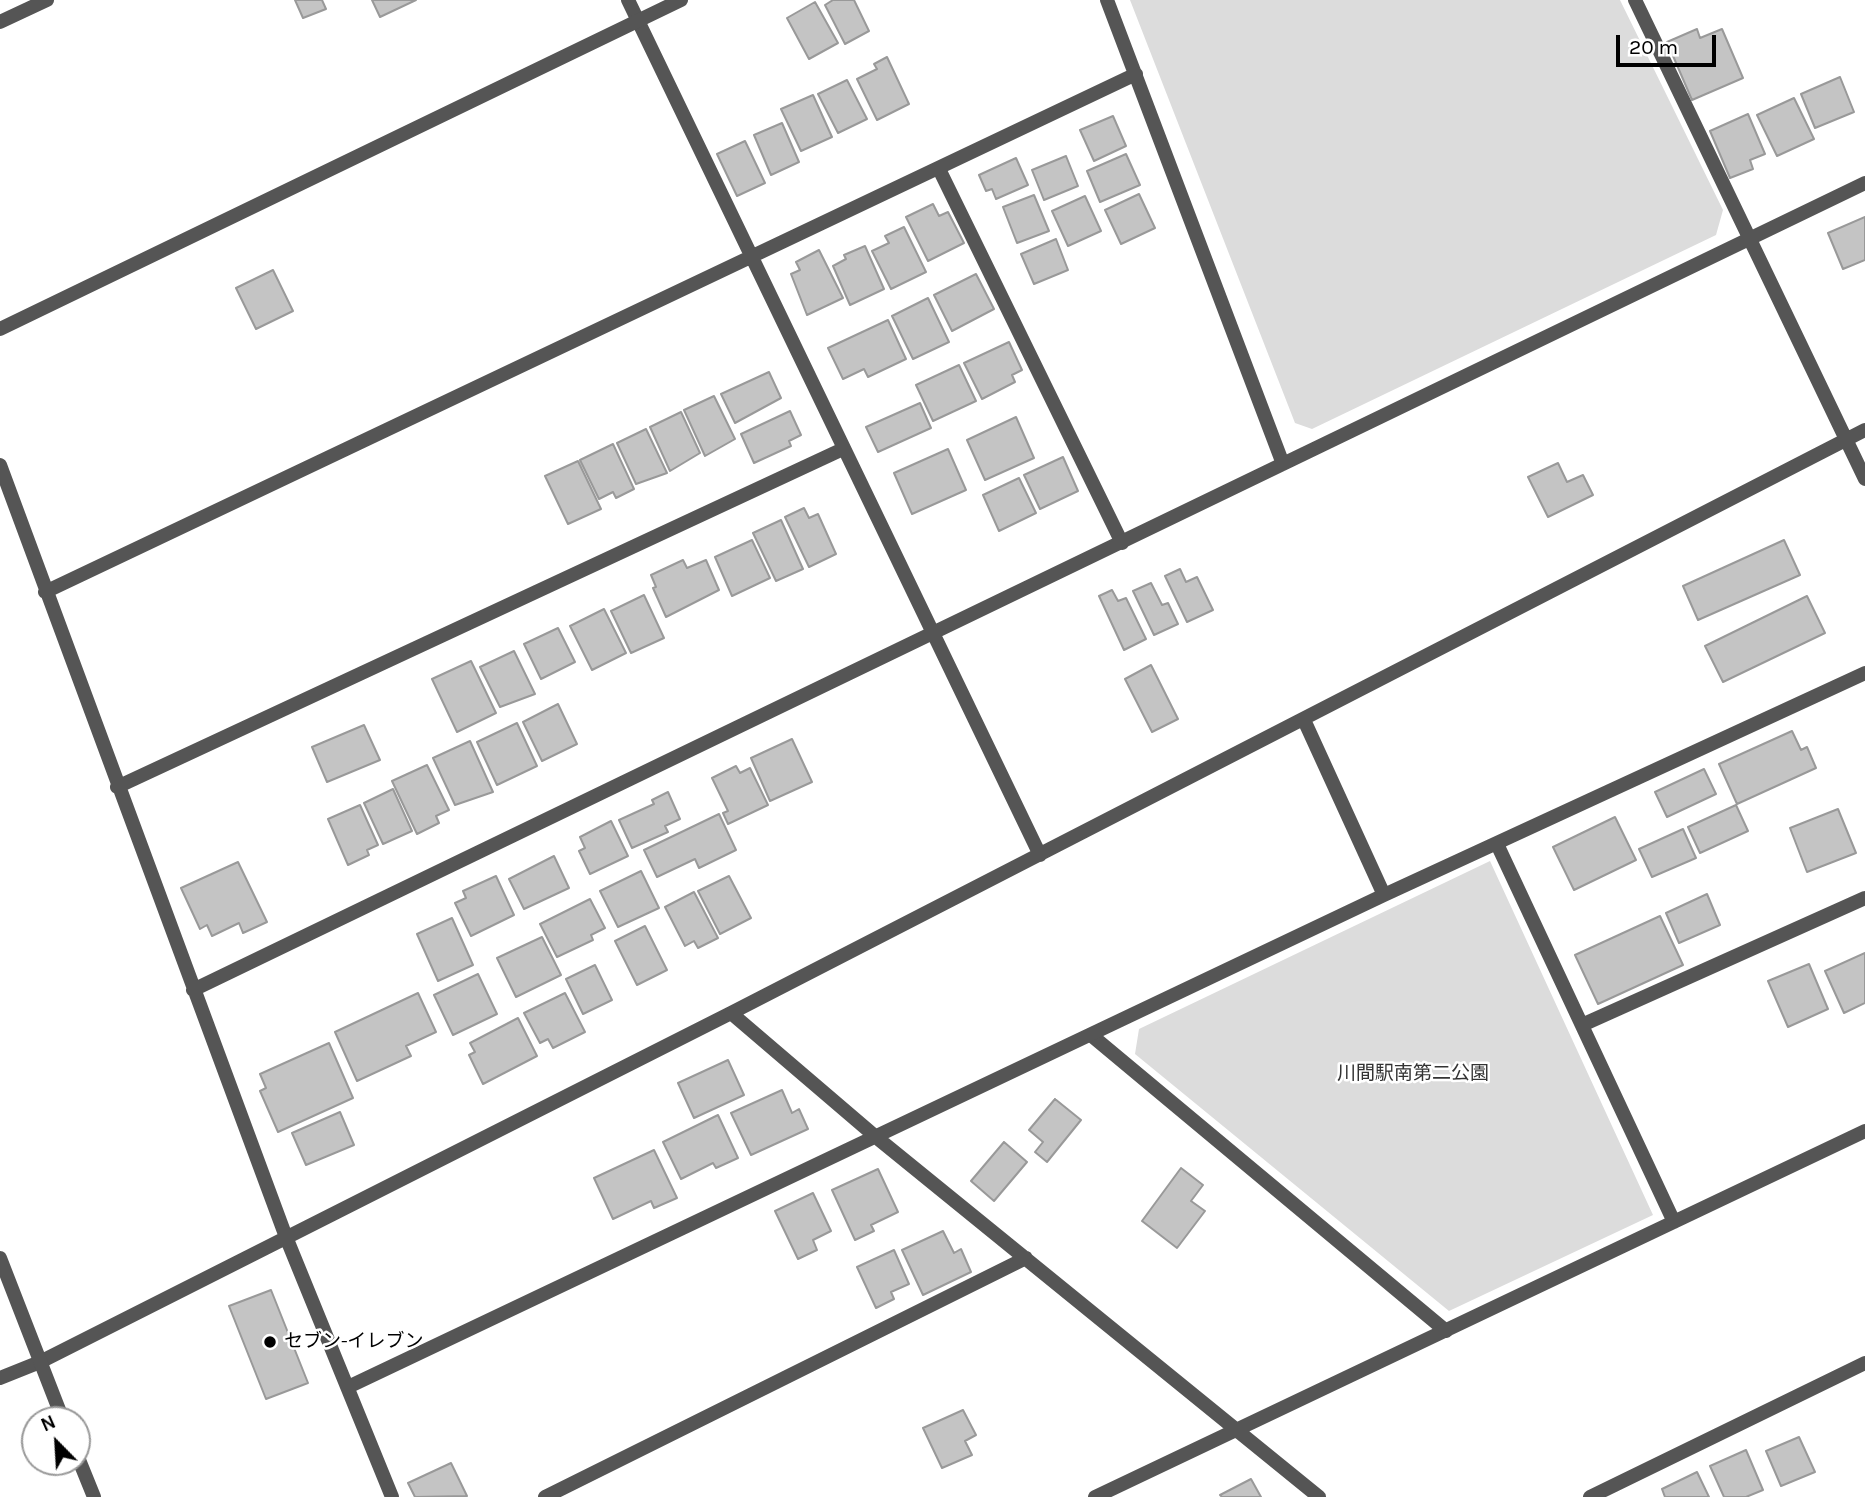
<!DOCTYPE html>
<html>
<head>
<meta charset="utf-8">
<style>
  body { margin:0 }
  #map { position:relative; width:1865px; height:1497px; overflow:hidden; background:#fff; font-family:Karla,sans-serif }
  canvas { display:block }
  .north { position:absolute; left:21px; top:1406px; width:70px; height:70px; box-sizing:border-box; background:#fff; border:2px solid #999; border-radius:50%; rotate:336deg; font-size:19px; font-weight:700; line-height:28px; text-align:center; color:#000 }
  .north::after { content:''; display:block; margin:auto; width:24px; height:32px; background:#000; clip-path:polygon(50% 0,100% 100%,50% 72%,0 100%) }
  .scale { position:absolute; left:1616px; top:35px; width:100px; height:32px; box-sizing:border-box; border:4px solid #000; border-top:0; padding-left:9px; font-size:21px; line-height:24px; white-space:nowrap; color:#000; -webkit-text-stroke:5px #fff; paint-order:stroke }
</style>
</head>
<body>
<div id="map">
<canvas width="1865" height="1497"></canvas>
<div class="north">N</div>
<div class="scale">20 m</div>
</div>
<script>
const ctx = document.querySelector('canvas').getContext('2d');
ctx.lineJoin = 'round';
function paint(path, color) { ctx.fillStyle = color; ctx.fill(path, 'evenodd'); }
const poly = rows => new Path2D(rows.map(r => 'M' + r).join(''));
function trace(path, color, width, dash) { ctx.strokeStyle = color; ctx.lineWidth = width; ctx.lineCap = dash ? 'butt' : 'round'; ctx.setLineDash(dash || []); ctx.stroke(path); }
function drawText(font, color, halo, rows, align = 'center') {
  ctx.font = font + ' Karla,"Noto Sans JP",sans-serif'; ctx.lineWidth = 5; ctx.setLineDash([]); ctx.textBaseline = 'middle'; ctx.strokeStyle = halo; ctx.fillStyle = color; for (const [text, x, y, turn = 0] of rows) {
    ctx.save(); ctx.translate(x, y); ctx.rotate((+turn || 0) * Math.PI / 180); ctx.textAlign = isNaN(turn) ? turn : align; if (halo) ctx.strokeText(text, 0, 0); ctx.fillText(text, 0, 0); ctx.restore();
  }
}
paint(poly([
  [1130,0,1620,0,1723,210,1716,235,1312,429,1295,423],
  [1490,861,1653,1215,1449,1311,1135,1054,1139,1029]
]), '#dcdcdc');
const building = poly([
  [295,0,322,0,326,9,303,18,295,0],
  [372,0,416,0,380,17,372,0],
  [833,0,854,0,869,31,845,44,825,5,833,0],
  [815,2,838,43,809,59,787,18,815,2],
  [1697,29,1700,38,1722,29,1743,78,1692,100,1667,42,1697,29],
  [887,57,909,104,877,120,857,79,877,69,874,64,887,57],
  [1840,77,1854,112,1815,128,1801,94,1840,77],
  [847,80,867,119,838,133,818,94,847,80],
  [813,95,832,137,801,151,781,109,813,95],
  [1794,98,1814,139,1777,156,1757,115,1794,98],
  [1748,114,1765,154,1750,160,1753,169,1730,178,1710,131,1748,114],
  [1113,116,1126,146,1094,161,1080,130,1113,116],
  [782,123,799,162,771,175,754,135,782,123],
  [745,141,765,183,737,196,717,154,745,141],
  [1126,154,1140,185,1100,202,1087,171,1126,154],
  [1066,156,1078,186,1044,200,1032,170,1066,156],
  [1016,158,1028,185,996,199,992,189,986,191,979,175,1016,158],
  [1139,194,1155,228,1121,244,1105,210,1139,194],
  [1034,195,1049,231,1017,243,1003,207,1034,195],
  [1085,196,1101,231,1068,246,1052,211,1085,196],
  [933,204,939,216,948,212,964,243,928,261,906,217,933,204],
  [1865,217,1865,260,1843,269,1828,233,1865,217],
  [904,227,926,272,891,289,872,251,889,243,885,236,904,227],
  [1056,239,1068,270,1034,284,1021,254,1056,239],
  [865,246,884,289,850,305,833,266,846,259,844,255,865,246],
  [819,250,843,298,807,315,791,274,800,270,796,262,819,250],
  [273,270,293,311,256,329,236,288,273,270],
  [976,274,994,309,952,331,934,295,976,274],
  [928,298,949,342,913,359,892,316,928,298],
  [888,320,906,359,868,377,864,369,843,379,828,348,888,320],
  [1009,342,1022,370,1012,375,1015,382,982,399,964,363,1009,342],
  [959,365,976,401,933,421,916,385,959,365],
  [769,372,781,398,735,423,721,394,769,372],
  [714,396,735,439,705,456,684,410,714,396],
  [920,403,931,428,878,452,866,427,920,403],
  [790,411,801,435,789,441,791,446,754,463,741,434,790,411],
  [681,412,700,453,670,471,650,427,681,412],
  [1016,417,1034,458,985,480,967,440,1016,417],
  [646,429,667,473,636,484,617,443,646,429],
  [613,444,634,489,616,498,613,492,599,499,580,460,613,444],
  [948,449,966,490,912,514,894,473,948,449],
  [1063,457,1078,491,1040,509,1024,475,1063,457],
  [578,461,601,509,568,524,545,476,578,461],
  [1558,463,1567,482,1583,475,1593,495,1548,517,1528,477,1558,463],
  [1019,478,1036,513,999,531,983,495,1019,478],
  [804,508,809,518,818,514,836,554,809,567,785,517,804,508],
  [781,520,803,569,776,581,753,533,781,520],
  [752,540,770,578,732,596,715,557,752,540],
  [1784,540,1800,575,1698,620,1683,586,1784,540],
  [683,560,687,568,706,560,719,590,666,617,653,588,656,587,651,575,683,560],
  [1180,569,1186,582,1197,577,1213,610,1187,622,1165,576,1180,569],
  [1151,583,1162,605,1168,603,1178,624,1154,635,1133,591,1151,583],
  [1112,590,1118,601,1126,598,1146,639,1124,650,1099,596,1112,590],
  [644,595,664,638,631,653,611,611,644,595],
  [1807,596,1825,633,1723,682,1705,646,1807,596],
  [604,609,626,653,592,670,570,626,604,609],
  [558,628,575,662,541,679,524,644,558,628],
  [514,651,535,694,500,707,480,667,514,651],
  [471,661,496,713,457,732,432,679,471,661],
  [1151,665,1178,719,1152,732,1125,679,1151,665],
  [558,704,577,744,542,761,523,722,558,704],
  [517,723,537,766,497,785,477,742,517,723],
  [364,725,380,760,327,782,312,747,364,725],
  [1792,731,1801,750,1807,747,1816,768,1737,804,1719,764,1792,731],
  [792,739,812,782,770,801,751,758,792,739],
  [470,741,493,792,455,805,433,758,470,741],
  [427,765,449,810,436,816,439,823,417,834,392,781,427,765],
  [736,766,740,773,750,768,768,805,728,824,723,813,728,811,712,778,736,766],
  [1704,769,1716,794,1667,817,1655,792,1704,769],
  [393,789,412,831,383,844,364,803,393,789],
  [668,792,680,819,665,826,668,832,632,848,619,820,654,804,652,800,668,792],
  [360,805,378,845,367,850,369,855,348,865,328,819,360,805],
  [1736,805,1748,831,1700,853,1688,827,1736,805],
  [1838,809,1856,853,1807,872,1790,828,1838,809],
  [719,814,736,850,699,868,695,859,657,877,644,850,719,814],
  [1615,817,1636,860,1574,890,1553,847,1615,817],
  [611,821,628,856,590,874,579,851,585,848,580,837,611,821],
  [1683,829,1696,858,1652,877,1639,849,1683,829],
  [554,856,569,888,524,909,509,879,554,856],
  [238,862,267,922,243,933,239,923,212,936,207,925,200,929,181,888,238,862],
  [641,871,659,908,618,927,600,891,641,871],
  [496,876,514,915,471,936,455,903,466,898,463,891,496,876],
  [729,876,751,918,720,934,698,891,729,876],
  [694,892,718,938,698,948,694,941,685,946,665,907,694,892],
  [1707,894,1720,925,1679,943,1666,913,1707,894],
  [590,899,605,928,591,935,593,940,557,957,540,924,590,899],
  [1660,916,1683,965,1598,1004,1575,955,1660,916],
  [452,918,473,965,438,981,417,934,452,918],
  [645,926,667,970,637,985,615,941,645,926],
  [542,937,561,975,516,997,497,958,542,937],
  [1865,953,1865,1003,1844,1013,1825,971,1865,953],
  [1809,964,1828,1009,1788,1027,1768,981,1809,964],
  [595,965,612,1000,583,1014,566,979,595,965],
  [478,974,497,1014,453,1035,434,995,478,974],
  [418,993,436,1032,406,1046,411,1056,357,1081,335,1032,418,993],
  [565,993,585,1032,553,1048,548,1039,540,1043,524,1013,565,993],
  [518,1018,537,1056,483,1084,469,1055,475,1052,470,1043,518,1018],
  [329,1043,353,1098,278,1132,260,1091,266,1088,260,1074,329,1043],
  [728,1060,744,1095,694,1118,678,1083,728,1060],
  [782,1090,792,1113,799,1109,808,1129,751,1155,731,1113,782,1090],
  [1055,1099,1081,1120,1047,1162,1035,1152,1043,1142,1029,1130,1055,1099],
  [340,1112,354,1145,306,1165,292,1133,340,1112],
  [718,1115,738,1158,716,1168,713,1163,681,1179,663,1142,718,1115],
  [1004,1142,1027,1162,994,1201,971,1181,1004,1142],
  [654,1150,677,1198,654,1208,651,1201,613,1219,594,1178,654,1150],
  [1181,1168,1203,1185,1191,1201,1205,1211,1177,1248,1142,1221,1181,1168],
  [878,1169,898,1212,871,1225,874,1231,855,1240,832,1190,878,1169],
  [813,1193,831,1231,813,1240,817,1250,798,1259,775,1211,813,1193],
  [943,1231,954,1253,961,1249,971,1272,923,1295,902,1250,943,1231],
  [894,1250,909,1284,891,1292,894,1299,876,1308,857,1267,894,1250],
  [271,1290,308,1383,266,1399,229,1306,271,1290],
  [963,1410,976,1435,965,1441,972,1455,942,1468,923,1428,963,1410],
  [1799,1437,1815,1472,1781,1486,1766,1451,1799,1437],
  [1746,1450,1763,1490,1746,1497,1724,1497,1710,1466,1746,1450],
  [451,1463,467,1496,415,1497,408,1483,451,1463],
  [1697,1472,1709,1497,1665,1497,1662,1489,1697,1472],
  [1251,1479,1261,1497,1222,1497,1220,1495,1251,1479]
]);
paint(building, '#c4c4c4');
trace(building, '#999', 2);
trace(poly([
  [0,22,47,0],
  [939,169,1122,543],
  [1091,1035,1446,1331]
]), '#555', 14);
trace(poly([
  [628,0,1040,855],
  [1107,0,1283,464],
  [1635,0,1865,479],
  [0,465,286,1237,392,1497],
  [45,592,1136,74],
  [1304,720,1384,895],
  [117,787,843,449],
  [1497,844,1674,1222],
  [193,990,1865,183],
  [731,1013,876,1137,1319,1497],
  [1582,1025,1865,898],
  [0,1378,40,1362,731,1013,1865,430],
  [348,1387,1384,895,1865,673],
  [545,1497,1026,1258],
  [1095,1497,1865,1131],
  [1590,1497,1865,1363]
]), '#555', 14);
trace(poly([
  [0,329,681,0],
  [0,1258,63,1420],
  [77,1455,94,1497]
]), '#555', 14);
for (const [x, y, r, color] of [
  [270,1342,7,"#000"]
]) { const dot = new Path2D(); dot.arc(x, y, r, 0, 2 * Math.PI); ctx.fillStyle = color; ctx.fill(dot); trace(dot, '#fff', 2.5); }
drawText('19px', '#333', '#fff', [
  ["川間駅南第二公園",1413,1074]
]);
drawText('19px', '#000', '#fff', [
  ["セブン-イレブン",284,1342]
], 'left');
</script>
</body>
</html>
